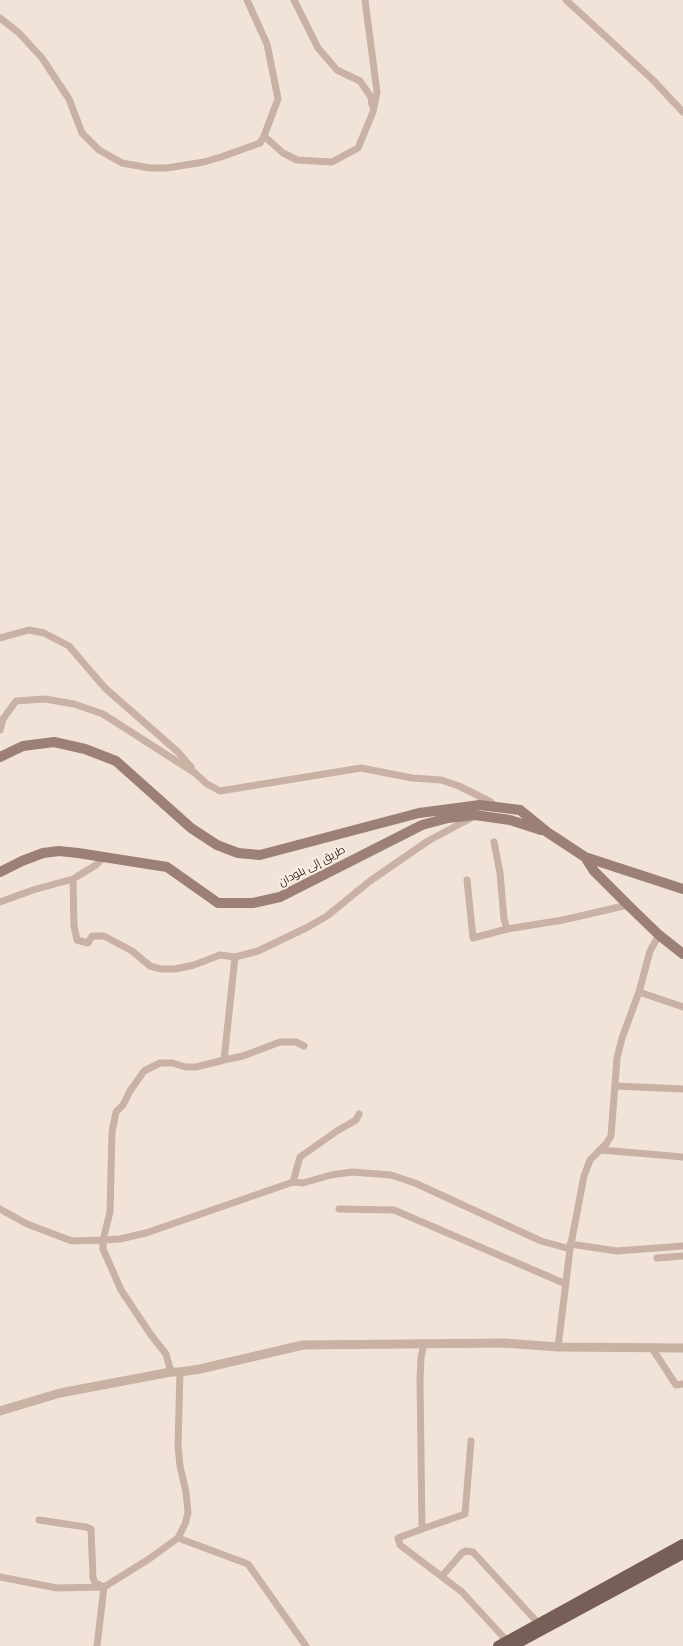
<!DOCTYPE html>
<html>
<head>
<meta charset="utf-8">
<style>
  body { margin:0 }
  canvas { display:block; background:#f1e3d8 }
</style>
</head>
<body>
<canvas width="683" height="1646"></canvas>
<script>
const ctx = document.querySelector('canvas').getContext('2d');
ctx.lineJoin = 'round';
const poly = rows => new Path2D(rows.map(r => 'M' + r).join(''));
function trace(path, color, width, dash) { ctx.strokeStyle = color; ctx.lineWidth = width; ctx.lineCap = dash ? 'butt' : 'round'; ctx.setLineDash(dash || []); ctx.stroke(path); }
function drawText(font, color, halo, rows, align = 'center') {
  ctx.font = font + ' Quicksand,Cairo,sans-serif'; ctx.lineWidth = 4; ctx.setLineDash([]); ctx.textBaseline = 'middle'; ctx.strokeStyle = halo; ctx.fillStyle = color; for (const [text, x, y, turn = 0] of rows) {
    ctx.save(); ctx.translate(x, y); ctx.rotate((+turn || 0) * Math.PI / 180); ctx.textAlign = isNaN(turn) ? turn : align; if (halo) ctx.strokeText(text, 0, 0); ctx.fillText(text, 0, 0); ctx.restore();
  }
}
trace(poly([
  [294,0,318,48,337,70,360,81,371,97,372,105],
  [566,0,653,80,683,112],
  [0,18,19,33,42,58,69,99,82,133,99,150,122,163,150,168,167,168,204,162,221,157,260,143,264,136,278,99,267,44,247,0],
  [264,136,283,153,297,160,332,162,358,148,373,112,377,92,365,0],
  [0,638,29,630,44,633,69,646,105,688,178,752,191,767],
  [0,730,3,719,16,701,45,699,74,704,103,714,195,773,207,784,220,791,361,768,412,778,441,780,459,786,491,802,495,807],
  [494,842,500,873,504,919,507,929],
  [73,879,74,926,77,940,88,943,92,936,104,936,132,951,150,966,161,969,175,969,194,965,220,955,235,957,258,951,308,927,327,916,370,881,428,841,471,818],
  [467,880,473,938,507,929,563,920,628,905],
  [0,902,33,890,73,879,96,865,103,858],
  [639,992,683,1007],
  [224,1060,243,1056,280,1042,296,1042,304,1046],
  [615,1086,683,1089],
  [601,1150,683,1157],
  [293,1182,303,1183,331,1175,352,1172,391,1175,415,1183,541,1241,570,1249],
  [0,1209,27,1224,72,1241,103,1240,110,1212,112,1132,116,1112,123,1105,130,1091,144,1071,160,1063,172,1063,186,1067,196,1067,224,1060,235,957],
  [339,1209,394,1210,566,1284],
  [570,1244,617,1251,683,1246],
  [657,1258,683,1256],
  [424,1344,421,1358,420,1380,422,1529,398,1538,400,1545,462,1592,507,1641],
  [558,1347,570,1249,584,1176,590,1160,606,1144,611,1136,617,1058,622,1038,639,992,650,951,659,935],
  [652,1348,676,1385,683,1384],
  [171,1372,166,1354,151,1335,121,1290,103,1249,103,1240,120,1239,146,1233,293,1182,300,1157,337,1131,356,1120,359,1114],
  [39,1520,86,1527,91,1529,93,1578,95,1583,104,1587,149,1559,178,1538,185,1524,188,1513,186,1492,180,1466,178,1446,180,1372],
  [422,1529,465,1514,471,1441],
  [178,1538,248,1564,306,1646],
  [442,1576,462,1553,466,1551,473,1552,539,1624],
  [0,1577,57,1588,104,1587,97,1646]
]), '#c9b1a4', 7);
trace(poly([
  [0,1411,60,1393,171,1372,180,1372,200,1369,303,1345,504,1343,558,1347,683,1348]
]), '#c9b1a4', 9);
trace(poly([
  [0,757,23,746,54,742,85,749,116,761,191,828,217,845,238,853,260,855,419,813,480,805,520,810,547,832,585,857,683,889],
  [585,857,594,871,628,905,659,935,683,954],
  [0,872,22,861,43,853,59,851,78,853,167,867,218,903,253,903,280,897,422,825,448,818,475,815,510,820,541,830]
]), '#9c8076', 10);
trace(poly([
  [498,1646,683,1544],
  [513,1646,683,1554]
]), '#775e56', 10);
drawText('11px', '#342926', '#f9ede4', [
  ["طريق إلى بلودان",312,866,-28]
]);
</script>
</body>
</html>
